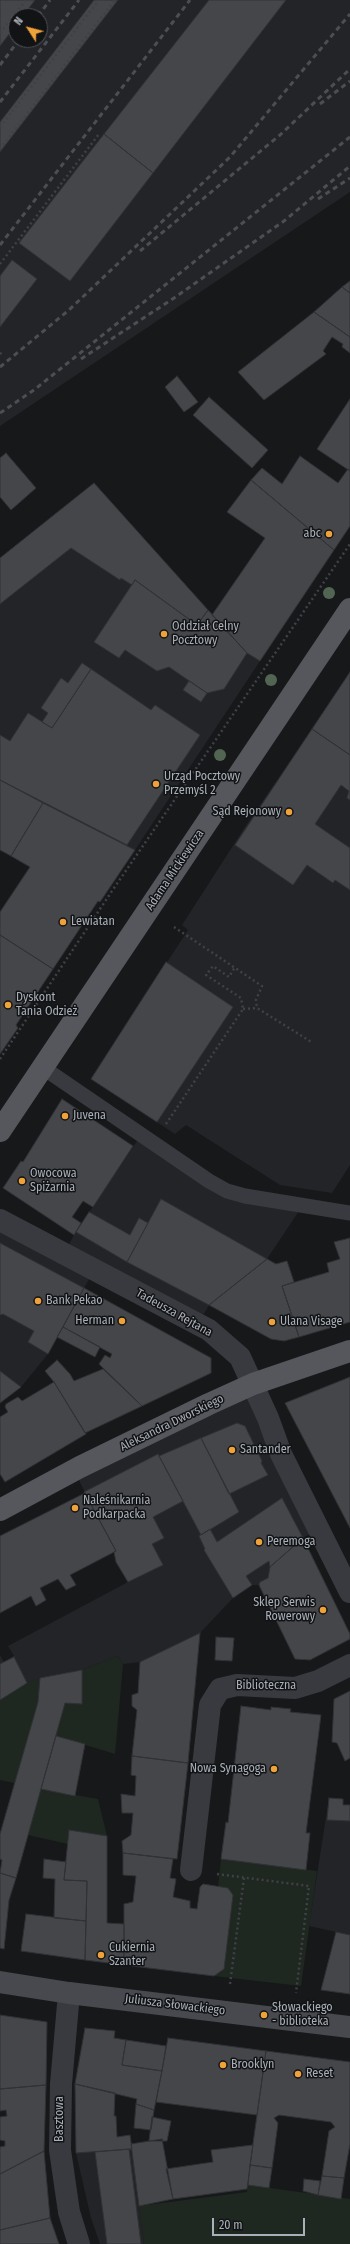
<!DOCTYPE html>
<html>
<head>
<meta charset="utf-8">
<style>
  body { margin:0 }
  #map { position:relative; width:350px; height:2244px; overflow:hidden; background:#17181a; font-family:"Fira Sans Condensed",sans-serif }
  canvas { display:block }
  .north { position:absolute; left:8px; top:8px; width:40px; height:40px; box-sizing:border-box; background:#121315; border:1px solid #4f5257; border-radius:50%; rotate:306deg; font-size:11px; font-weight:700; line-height:16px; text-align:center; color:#aab0b9 }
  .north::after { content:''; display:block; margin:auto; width:14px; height:18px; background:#efa23a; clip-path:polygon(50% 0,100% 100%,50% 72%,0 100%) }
  .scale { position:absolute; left:212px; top:2218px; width:93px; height:18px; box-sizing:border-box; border:2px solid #aab0b9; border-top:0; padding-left:5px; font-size:12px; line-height:14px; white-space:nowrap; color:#aab0b9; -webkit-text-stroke:3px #121315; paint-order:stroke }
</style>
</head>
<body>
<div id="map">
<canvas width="350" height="2244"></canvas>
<div class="north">N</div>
<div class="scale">20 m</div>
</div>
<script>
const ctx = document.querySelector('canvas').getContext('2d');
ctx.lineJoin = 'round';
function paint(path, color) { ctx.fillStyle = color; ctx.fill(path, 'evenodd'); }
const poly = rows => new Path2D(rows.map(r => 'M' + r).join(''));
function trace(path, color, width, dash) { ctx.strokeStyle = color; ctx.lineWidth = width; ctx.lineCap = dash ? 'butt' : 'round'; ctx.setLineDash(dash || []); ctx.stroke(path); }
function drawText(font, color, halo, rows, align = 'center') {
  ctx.font = font + ' "Fira Sans Condensed",sans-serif'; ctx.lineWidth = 3; ctx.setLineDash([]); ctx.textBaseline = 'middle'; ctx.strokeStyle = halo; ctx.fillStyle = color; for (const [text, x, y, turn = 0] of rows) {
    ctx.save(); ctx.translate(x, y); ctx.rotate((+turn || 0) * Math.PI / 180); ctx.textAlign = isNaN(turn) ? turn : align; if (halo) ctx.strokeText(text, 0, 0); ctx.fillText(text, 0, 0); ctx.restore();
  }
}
paint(poly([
  [0,0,350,0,350,192,0,426],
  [16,16,40,16,40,40,16,40],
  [94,483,247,653,260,661,135,850,0,780,0,558],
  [312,729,350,755,350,1165,332,1193,280,1185,186,1125,175,1134,91,1079,188,930,182,925,245,827],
  [141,1135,209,1181,303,1205,267,1259,209,1305,198,1324,94,1270,48,1354,21,1387,0,1403,0,1220,64,1254,74,1235],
  [253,1384,318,1529,303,1538,270,1567,268,1578,260,1582,259,1585,252,1585,233,1598,200,1633,140,1662,123,1664,118,1656,82,1670,40,1678,0,1700,0,1655,4,1662,14,1656,8,1646,128,1582,116,1562,114,1552,74,1470],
  [329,1798,343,1799,343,1805,350,1805,350,1935,309,1926],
  [132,2149,144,2244,100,2244,91,2218,76,2153]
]), '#232427');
paint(poly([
  [118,1656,123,1664,115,1754,56,1736,65,1703,82,1704,82,1670],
  [40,1678,38,1702,15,1783,0,1780,0,1700,27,1683],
  [41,1789,98,1799,107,1836,69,1830,68,1844,28,1835],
  [221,1859,317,1871,301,1986,214,1976,224,1969,233,1895,228,1888,218,1887],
  [248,2185,350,2199,350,2244,144,2244,139,2206,247,2192]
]), '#1f2820');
const building = poly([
  [0,0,35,0,23,16,16,16,16,25,0,46,0,0],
  [94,0,118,0,0,152,0,122,94,0],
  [209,0,286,0,153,173,104,134,209,0],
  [104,134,153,173,70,281,19,243,104,134],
  [12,260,37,279,0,327,0,276,12,260],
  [350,281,350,293,342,287,350,281],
  [342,287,350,293,350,337,314,312,342,287],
  [314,312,350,337,350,353,342,347,343,344,332,337,323,351,326,354,264,400,238,372,314,312],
  [177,376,198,402,184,412,165,387,177,376],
  [209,397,268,450,252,468,193,415,209,397],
  [350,399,350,471,317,449,350,399],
  [6,453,36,488,11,510,0,497,0,458,6,453],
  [300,456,338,483,348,469,350,471,350,526,334,550,251,480,262,468,282,484,300,456],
  [251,480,334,550,260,661,247,653,212,615,265,538,227,512,251,480],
  [94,483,208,610,197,625,135,580,132,585,121,578,120,580,71,548,0,604,0,558,94,483],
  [135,580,197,625,208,610,247,653,224,689,207,693,169,667,157,671,125,650,119,658,94,642,135,580],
  [82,663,91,669,52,728,42,722,48,713,41,708,61,678,68,683,82,663],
  [91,669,151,710,155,705,200,735,127,845,0,780,0,735,10,741,28,713,52,728,91,669],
  [350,672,350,755,312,729,350,672],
  [189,681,207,693,201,702,183,690,189,681],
  [312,729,350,755,350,800,347,798,349,791,341,785,315,824,350,848,350,890,335,880,333,883,307,865,293,885,235,845,312,729],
  [0,780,43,803,11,856,0,850,0,780],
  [43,803,135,850,100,902,98,901,53,969,0,935,0,912,30,867,11,856,43,803],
  [0,935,53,969,16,1025,18,1028,0,1054,0,935],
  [166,962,233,1007,157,1122,91,1079,166,962],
  [62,1099,133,1146,93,1207,83,1201,72,1217,81,1223,74,1235,3,1188,21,1161,23,1162,62,1099],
  [161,1199,267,1259,209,1305,127,1262,161,1199],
  [89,1212,130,1235,139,1218,148,1223,127,1262,76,1232,89,1212],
  [350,1238,350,1322,299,1337,282,1286,329,1272,327,1263,340,1259,334,1242,350,1238],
  [0,1243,84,1288,48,1354,28,1342,34,1331,3,1314,0,1315,0,1243],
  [267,1259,276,1264,287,1261,294,1282,282,1286,299,1337,284,1341,271,1339,209,1305,267,1259],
  [84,1288,211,1358,211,1373,142,1406,99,1364,105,1355,110,1358,112,1354,63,1327,84,1288],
  [63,1327,100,1347,95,1357,57,1337,63,1327],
  [57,1360,70,1374,74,1381,103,1369,142,1406,85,1433,54,1382,45,1371,57,1360],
  [0,1371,21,1387,0,1403,0,1371],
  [350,1377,350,1528,285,1403,350,1377],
  [54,1382,86,1434,5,1482,0,1474,0,1417,8,1412,5,1407,6,1404,18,1397,22,1401,54,1382],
  [237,1423,245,1426,262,1461,261,1463,268,1475,229,1494,201,1438,237,1423],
  [201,1438,239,1512,201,1535,159,1456,201,1438],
  [158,1454,183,1501,153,1517,164,1538,152,1544,163,1565,128,1582,116,1562,114,1552,116,1551,84,1492,158,1454],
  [85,1493,116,1551,70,1575,76,1585,66,1590,58,1579,40,1588,46,1600,36,1606,31,1596,0,1613,0,1536,85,1493],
  [282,1498,303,1538,270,1567,269,1561,246,1576,252,1585,233,1598,204,1550,205,1549,199,1536,210,1529,217,1542,282,1498],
  [303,1538,350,1634,350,1639,310,1660,295,1659,259,1585,260,1582,268,1578,270,1567,303,1538],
  [200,1633,188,1763,132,1756,137,1710,132,1706,132,1695,138,1693,140,1662,200,1633],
  [216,1637,234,1638,232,1661,215,1660,216,1637],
  [14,1657,27,1683,0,1700,0,1664,14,1657],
  [82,1670,82,1704,65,1703,16,1878,0,1873,2,1860,0,1859,0,1834,38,1702,40,1678,82,1670],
  [350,1691,350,1758,345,1761,337,1743,332,1742,334,1699,350,1691],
  [241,1706,271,1710,271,1707,291,1709,290,1712,321,1715,306,1833,310,1833,306,1870,221,1859,226,1822,228,1823,241,1706],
  [56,1736,85,1744,75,1796,41,1789,56,1736],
  [132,1756,188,1763,177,1859,123,1853,122,1841,131,1835,133,1813,122,1813,121,1794,135,1796,136,1776,131,1775,132,1756],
  [329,1798,343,1799,343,1805,350,1805,350,1821,327,1820,329,1798],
  [69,1830,107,1836,107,1923,124,1924,124,1965,85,1960,87,1881,64,1880,69,1830],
  [123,1853,173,1859,170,1878,176,1879,173,1897,190,1901,190,1908,197,1909,200,1887,203,1884,228,1888,233,1895,224,1969,214,1976,124,1965,124,1904,133,1902,136,1876,123,1875,123,1853],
  [44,1859,66,1862,64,1880,87,1881,86,1921,54,1918,55,1879,43,1878,44,1859],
  [0,1873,16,1878,9,1900,4,1949,0,1948,0,1873],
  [26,1914,86,1921,85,1960,21,1951,26,1914],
  [336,1932,350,1935,350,1994,321,1990,336,1932],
  [0,2015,47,2022,46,2085,0,2089,0,2015],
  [85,2028,115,2031,114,2038,126,2040,122,2065,162,2071,154,2110,136,2104,137,2099,75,2084,85,2028],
  [168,2038,266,2051,257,2115,156,2102,168,2038],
  [126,2040,166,2046,162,2071,122,2065,126,2040],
  [266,2051,350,2062,350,2144,344,2178,322,2176,329,2131,335,2127,331,2122,279,2115,274,2118,278,2123,272,2168,250,2165,266,2051],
  [75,2084,115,2093,114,2116,116,2116,117,2137,130,2135,132,2149,76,2153,75,2084],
  [46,2085,44,2151,0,2174,0,2147,5,2146,5,2141,0,2140,0,2117,7,2116,6,2110,0,2111,0,2089,46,2085],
  [136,2104,154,2110,151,2130,134,2128,136,2104],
  [152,2117,171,2121,167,2141,149,2141,152,2117],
  [162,2139,173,2199,139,2206,131,2144,162,2139],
  [253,2145,247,2189,173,2199,166,2169,213,2162,211,2150,253,2145],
  [129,2149,141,2244,107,2244,95,2152,129,2149],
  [44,2151,50,2218,0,2230,0,2174,44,2151],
  [250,2165,272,2168,269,2188,248,2185,250,2165],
  [322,2176,344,2178,341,2199,318,2195,322,2176],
  [304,2179,320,2181,318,2195,303,2191,304,2179],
  [50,2218,59,2244,0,2244,0,2230,50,2218]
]);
paint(building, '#44464a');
trace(building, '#323236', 1);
trace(poly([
  [0,33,26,0],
  [0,127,99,0],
  [0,149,115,0],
  [0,264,99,134],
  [0,354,4,351],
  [174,927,262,986,256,1000,257,1008],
  [243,1009,257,1008,313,1043],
  [0,1059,112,891,350,544],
  [166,1124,243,1009,241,998,206,975,213,966,229,977,235,967],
  [217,1874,309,1886,296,1993],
  [230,1984,244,1878]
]), '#3f4146', 2.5, [2, 3]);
trace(poly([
  [42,1067,209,1181,227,1191,245,1196,350,1213]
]), '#393a3f', 15);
trace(poly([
  [0,1220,209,1330,240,1357,268,1418,281,1454,350,1592],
  [191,1870,210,1705,220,1689,237,1685,295,1688,318,1681,350,1665],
  [69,1993,61,2084,60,2150,69,2212,79,2244]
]), '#393a3f', 22);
trace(poly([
  [0,1982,69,1993,350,2027]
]), '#47494e', 22);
trace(poly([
  [0,1131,350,609],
  [0,1510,80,1467,209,1404,253,1384,350,1351]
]), '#55575d', 22);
trace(poly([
  [38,16,50,0],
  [0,65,19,40],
  [0,102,79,0],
  [320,104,350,81],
  [318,199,350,178],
  [0,245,190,0],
  [140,251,280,135,350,69],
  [81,359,174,298,284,221,350,166],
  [0,367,69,310,230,157,350,14],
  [0,413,34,390,350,137]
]), '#4c4e53', 3, [5, 4]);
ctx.fillStyle = '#526553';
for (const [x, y] of [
  [329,593],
  [271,680],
  [220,755]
]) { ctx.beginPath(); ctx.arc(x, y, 6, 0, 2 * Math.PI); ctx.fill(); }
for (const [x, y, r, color] of [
  [329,534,4,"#efa23a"],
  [164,634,4,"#efa23a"],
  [156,784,4,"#efa23a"],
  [289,812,4,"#efa23a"],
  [63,922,4,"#efa23a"],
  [8,1005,4,"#efa23a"],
  [65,1116,4,"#efa23a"],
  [22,1181,4,"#efa23a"],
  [38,1301,4,"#efa23a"],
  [122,1321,4,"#efa23a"],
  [272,1322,4,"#efa23a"],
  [232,1450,4,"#efa23a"],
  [75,1508,4,"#efa23a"],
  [259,1542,4,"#efa23a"],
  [323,1610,4,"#efa23a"],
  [274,1769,4,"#efa23a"],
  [101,1955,4,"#efa23a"],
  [264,2015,4,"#efa23a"],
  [223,2065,4,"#efa23a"],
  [298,2074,4,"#efa23a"]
]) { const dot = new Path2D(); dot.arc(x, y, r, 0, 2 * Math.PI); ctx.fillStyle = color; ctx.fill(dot); trace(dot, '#121315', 1.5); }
drawText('12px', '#aab0b9', '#121315', [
  ["abc",321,534,"right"],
  ["Oddział Celny",172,627],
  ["Pocztowy",172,641],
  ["Urząd Pocztowy",164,777],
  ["Przemyśl 2",164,791],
  ["Sąd Rejonowy",281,812,"right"],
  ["Lewiatan",71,922],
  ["Dyskont",16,998],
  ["Tania Odzież",16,1012],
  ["Juvena",73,1116],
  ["Owocowa",30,1174],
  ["Spiżarnia",30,1188],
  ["Bank Pekao",46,1301],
  ["Herman",114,1321,"right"],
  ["Ulana Visage",280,1322],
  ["Santander",240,1450],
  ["Naleśnikarnia",83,1501],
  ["Podkarpacka",83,1515],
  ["Peremoga",267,1542],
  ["Sklep Serwis",315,1603,"right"],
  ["Rowerowy",315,1617,"right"],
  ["Nowa Synagoga",266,1769,"right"],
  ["Cukiernia",109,1948],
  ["Szanter",109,1962],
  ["Słowackiego",272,2008],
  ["- biblioteka",272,2022],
  ["Brooklyn",231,2065],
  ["Reset",306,2074]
], 'left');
drawText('12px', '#aab0b9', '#121315', [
  ["Adama Mickiewicza",175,870,-56],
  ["Tadeusza Rejtana",174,1313,29],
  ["Aleksandra Dworskiego",172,1423,-26],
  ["Biblioteczna",266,1686],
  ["Juliusza Słowackiego",175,2005,7],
  ["Basztowa",60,2119,-90]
]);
</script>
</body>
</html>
